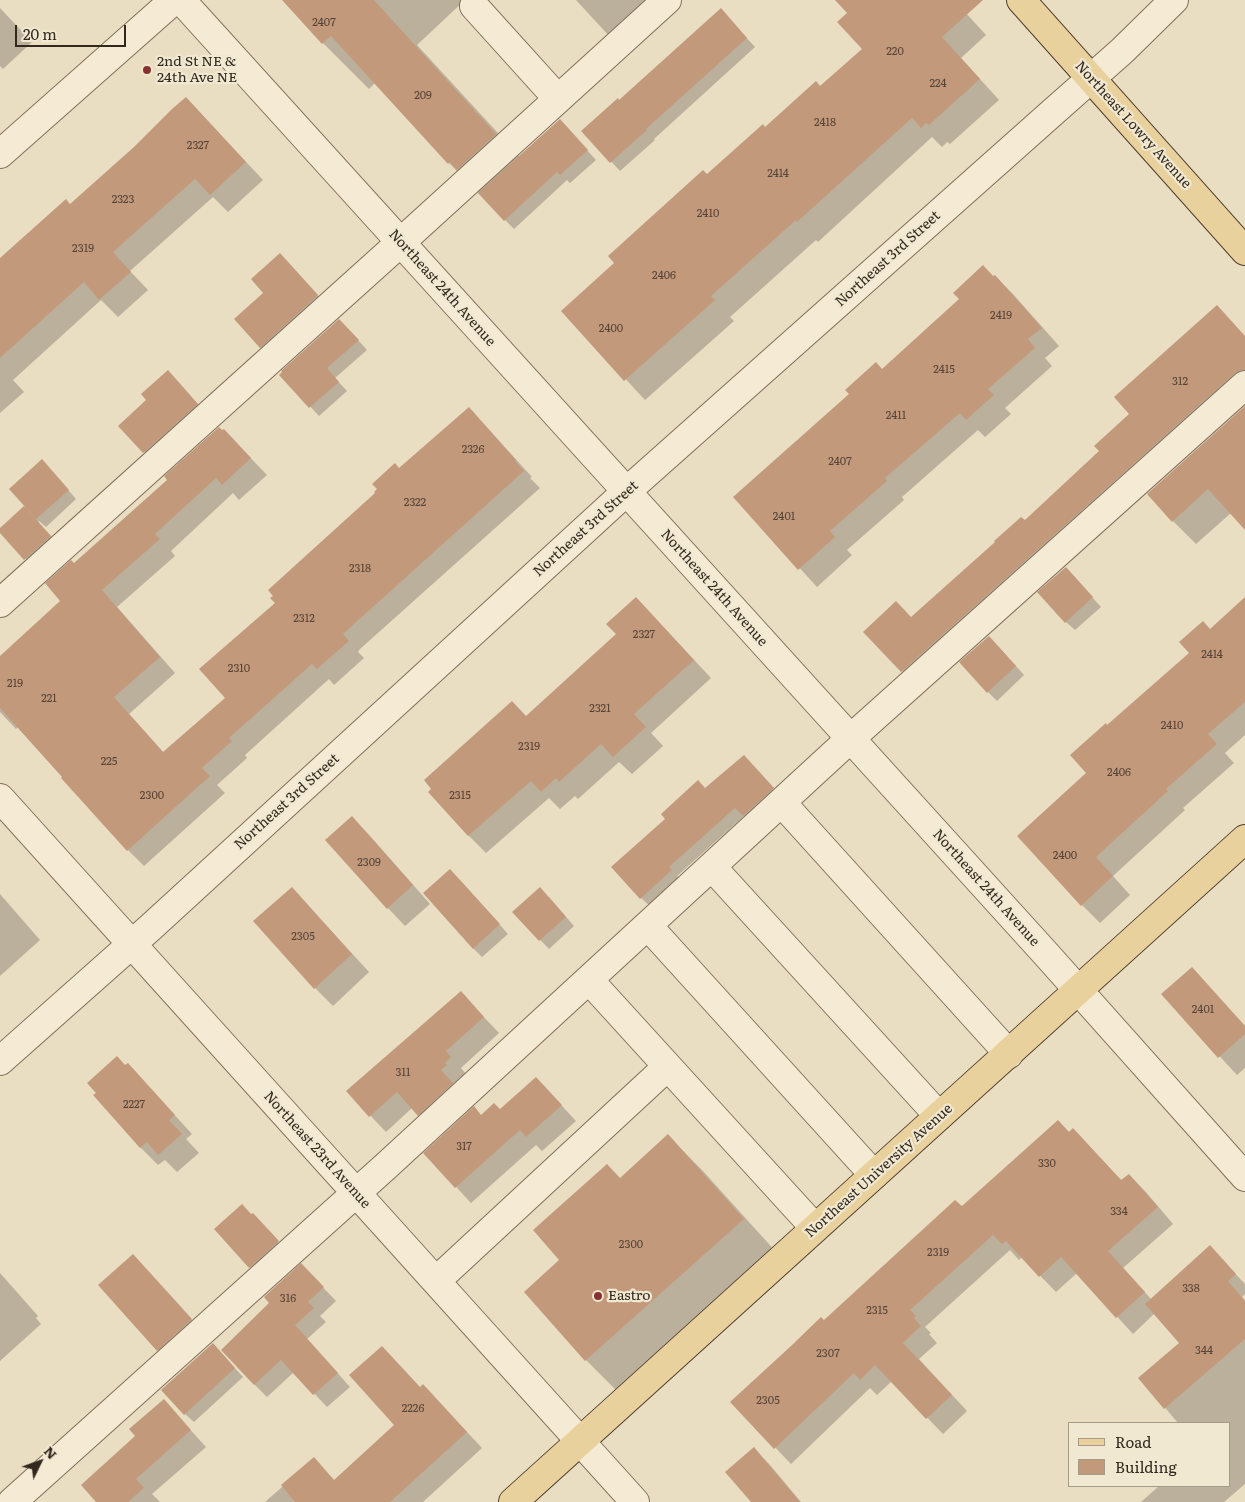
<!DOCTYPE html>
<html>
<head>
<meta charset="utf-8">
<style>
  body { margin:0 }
  #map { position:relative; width:1245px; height:1502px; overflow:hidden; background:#e9ddc2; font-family:Literata,serif }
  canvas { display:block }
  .legend { position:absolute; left:1068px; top:1422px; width:162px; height:65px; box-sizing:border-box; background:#f1e8d1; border:1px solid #a59b89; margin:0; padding:6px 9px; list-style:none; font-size:15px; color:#32281e }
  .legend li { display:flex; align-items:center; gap:10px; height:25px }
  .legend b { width:25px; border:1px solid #a59b89 }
  .north { position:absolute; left:15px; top:1437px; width:50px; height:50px; -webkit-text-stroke:4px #f1e8d1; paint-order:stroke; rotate:48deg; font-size:14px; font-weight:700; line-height:20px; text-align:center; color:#32281e }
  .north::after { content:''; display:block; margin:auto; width:18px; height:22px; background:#32281e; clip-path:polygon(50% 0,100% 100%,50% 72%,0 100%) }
  .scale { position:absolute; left:15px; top:25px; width:111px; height:22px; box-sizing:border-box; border:2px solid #32281e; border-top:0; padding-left:6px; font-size:15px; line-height:18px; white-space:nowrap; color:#32281e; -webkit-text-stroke:4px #f1e8d1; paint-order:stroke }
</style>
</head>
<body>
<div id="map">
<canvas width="1245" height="1502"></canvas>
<ul class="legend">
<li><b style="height:6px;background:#e9d19d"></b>Road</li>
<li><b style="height:14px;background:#c3997c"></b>Building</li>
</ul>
<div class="north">N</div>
<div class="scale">20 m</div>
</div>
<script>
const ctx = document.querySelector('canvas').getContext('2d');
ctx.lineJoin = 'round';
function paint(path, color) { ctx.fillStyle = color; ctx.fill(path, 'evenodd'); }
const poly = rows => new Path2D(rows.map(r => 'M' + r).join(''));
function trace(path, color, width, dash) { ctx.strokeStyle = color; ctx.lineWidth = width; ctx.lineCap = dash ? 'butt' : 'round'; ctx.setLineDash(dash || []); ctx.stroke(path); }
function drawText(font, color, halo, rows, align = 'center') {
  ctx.font = font + ' Literata,serif'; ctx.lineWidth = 4.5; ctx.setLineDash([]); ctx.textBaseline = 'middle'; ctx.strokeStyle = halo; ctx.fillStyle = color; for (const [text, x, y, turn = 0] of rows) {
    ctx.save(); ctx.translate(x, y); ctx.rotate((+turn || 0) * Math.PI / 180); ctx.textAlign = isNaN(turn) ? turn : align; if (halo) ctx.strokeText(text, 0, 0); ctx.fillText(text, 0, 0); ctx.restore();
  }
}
paint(poly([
  [288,0,465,0,417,45,520,157,569,130,596,160,570,183,567,180,514,229,449,163,375,83,369,89,323,43],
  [576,0,653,0,611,38],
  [837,0,954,0,986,35,961,58,999,100,950,144,947,142,942,147,932,137,818,242,816,240,730,317,734,321,645,400,563,311,616,263,707,175,765,128,820,88,864,49,849,13],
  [0,8,32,42,3,69,0,66],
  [729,19,755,47,654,139,655,140,620,171,583,131,619,101],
  [203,116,263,180,228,212,213,197,130,271,148,290,118,317,101,300,13,380,24,392,0,413,0,259,70,205],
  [289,264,326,305,270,356,261,347,265,293],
  [995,276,1013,294,1059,346,1045,358,1052,366,1005,408,1011,414,985,437,978,430,902,497,904,500,847,550,852,555,817,587,735,497,882,370],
  [348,329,367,350,335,378,347,391,319,416,281,375],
  [1245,336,1245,397,919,689,865,632,912,618],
  [176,381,206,413,153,461,120,426,148,400],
  [469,408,532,477,530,478,540,488,360,649,358,652,364,658,334,685,329,679,245,755,247,758,217,785,225,793,144,866,128,850,18,727,16,729,0,712,0,658,62,601,75,565,240,447,267,475,239,500,233,493,171,551,175,556,117,607,175,673,129,714,164,753,227,698,277,603,400,469],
  [1245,408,1245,527,1231,513,1196,544,1173,521],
  [50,469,76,499,46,527,39,521,38,522,59,546,34,568,0,531,0,529,26,506],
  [1074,577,1101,607,1075,630,1066,622],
  [1245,598,1245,735,1225,753,1234,763,1183,808,1185,810,1113,876,1130,895,1100,923,1082,905,1088,774,1107,727,1190,654,1210,630],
  [654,617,711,678,651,733,663,746,632,774,619,762,578,799,575,796,560,809,549,798,486,853,468,835,526,717,618,635],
  [998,646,1024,675,997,701,988,692],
  [752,765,781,798,753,824,744,816,677,876,680,879,650,906,641,898,706,790],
  [352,818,370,836,430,904,405,926,388,908],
  [459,879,508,934,482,957,473,948],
  [292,888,369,972,333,1006,315,988],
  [0,894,40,940,0,976],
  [549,897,574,926,549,949,514,912],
  [1192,968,1245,1026,1245,1068,1237,1075,1163,995],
  [461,993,499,1033,461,1068,466,1074,460,1080,462,1082,434,1131,412,1108,386,1132,347,1091],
  [128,1064,192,1134,186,1139,199,1153,177,1172,165,1160,158,1165,140,1147,125,1067],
  [536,1078,576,1121,542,1151,536,1145,471,1203,425,1153,482,1116,500,1111],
  [1073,1129,1122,1181,1129,1175,1145,1191,1173,1224,1123,1268,1152,1300,1210,1247,1245,1284,1245,1294,1242,1297,1245,1300,1245,1484,1224,1502,1141,1502,1159,1486,1229,1486,1229,1423,1178,1423,1140,1378,1180,1343,1155,1313,1133,1334,1077,1273,1056,1292,1022,1257,1019,1260,1010,1250,925,1327,931,1333,929,1334,937,1343,919,1359,967,1411,943,1434,892,1381,877,1395,870,1388,791,1464,732,1402,824,1322,962,1208],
  [668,1136,702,1170,777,1253,620,1394,586,1360,525,1292,561,1260,621,1179],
  [251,1216,261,1223,286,1251,259,1276,216,1229],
  [141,1264,200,1329,167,1358,158,1350],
  [0,1273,38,1316,36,1318,41,1324,0,1361],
  [314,1278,336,1301,320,1316,326,1322,307,1339,350,1387,327,1407,294,1372,267,1397,254,1384],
  [221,1353,243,1377,194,1422,185,1414],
  [423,1385,482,1448,423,1502,265,1502,314,1459,335,1481,396,1425],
  [164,1401,206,1447,152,1494,160,1502,98,1502,137,1436],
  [754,1449,770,1465,801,1502,753,1502]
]), '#0003');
paint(poly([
  [282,0,374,0,496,134,457,170,450,162,448,164,331,36,322,44],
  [835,0,983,0,942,37,980,79,929,125,926,123,921,128,912,118,797,222,796,220,711,296,715,300,624,381,561,311,614,263,608,256,703,170,707,174,763,124,765,127,816,81,820,86,862,49,837,22,847,13],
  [721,8,747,38,646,129,647,130,610,163,581,131,618,98,619,100],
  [186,97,246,162,210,195,195,179,113,252,131,272,99,300,84,282,0,358,0,258,66,199,70,204,134,147,172,109],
  [560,119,588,150,560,175,557,172,504,221,478,193],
  [280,253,318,295,260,348,234,319,263,293,251,279],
  [983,265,993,276,995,275,1042,328,1028,339,1035,348,988,389,994,395,966,420,960,413,885,478,887,481,830,531,835,537,798,570,733,497,849,394,845,390,876,362,882,369,959,299,953,293],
  [1217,305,1245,336,1245,370,1241,370,1235,373,901,672,863,632,896,601,911,617,995,542,994,541,1021,517,1025,520,1099,451,1094,446,1129,414,1114,397],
  [339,319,359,340,327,368,339,382,309,408,279,375,282,372,281,371],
  [168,370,198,404,143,453,118,426,146,400,141,394],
  [1245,406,1245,530,1208,489,1172,522,1147,494],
  [469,407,516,460,515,461,524,471,344,633,343,634,349,641,317,669,312,664,229,738,232,741,202,768,210,776,127,851,61,778,62,777,0,708,0,656,60,601,45,583,71,560,74,563,167,480,164,476,219,427,222,430,224,429,251,458,222,485,216,478,155,534,160,539,102,590,160,657,114,697,163,752,225,698,199,669,275,603,270,598,273,596,268,590,375,493,374,492,377,489,372,484,395,463,399,468],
  [42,459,69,490,36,519,9,489],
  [24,506,51,536,24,560,0,533,0,528],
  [1066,567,1093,597,1065,623,1037,592],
  [636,597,694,660,634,714,646,727,613,757,601,744,559,782,556,778,541,792,531,781,468,836,428,792,431,789,424,780,512,701,526,716,616,634,606,624],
  [1245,597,1245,702,1208,734,1217,744,1166,789,1168,791,1096,857,1113,876,1081,906,1017,836,1086,773,1070,755,1106,723,1107,725,1189,653,1179,642,1203,621,1210,629],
  [989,636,1016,666,987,693,959,662],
  [744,755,774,788,743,816,735,808,669,867,672,870,640,899,611,867,665,819,661,814,698,780,705,788],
  [352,816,413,885,387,909,325,840],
  [450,869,500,924,473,949,423,893],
  [292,887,352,954,314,989,253,921],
  [540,887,566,917,539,941,512,912],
  [1192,967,1245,1026,1245,1034,1218,1058,1161,994],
  [461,991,484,1017,446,1051,451,1057,445,1063,447,1065,441,1070,453,1083,418,1116,397,1092,369,1117,346,1091],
  [117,1056,125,1065,128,1063,175,1115,169,1120,182,1134,158,1155,147,1142,140,1148,93,1095,96,1093,87,1083],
  [536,1077,562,1105,526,1137,520,1130,455,1188,423,1153,474,1106,481,1115,494,1103,500,1109],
  [1058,1120,1069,1132,1073,1128,1121,1180,1129,1174,1158,1207,1108,1251,1145,1292,1116,1318,1061,1257,1039,1277,1006,1241,1002,1244,993,1235,910,1310,916,1316,914,1318,921,1326,903,1343,952,1395,926,1419,875,1365,860,1380,854,1373,774,1449,730,1402,791,1346,821,1317,824,1320,955,1200,962,1206],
  [668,1134,744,1219,585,1361,524,1292,559,1260,533,1230,607,1164,620,1178],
  [242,1204,251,1214,253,1213,279,1241,249,1268,214,1229],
  [1210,1245,1236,1274,1228,1281,1245,1301,1245,1339,1164,1409,1138,1378,1179,1343,1145,1304],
  [133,1254,192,1319,157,1351,98,1285],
  [301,1263,324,1287,308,1302,314,1308,295,1325,338,1373,313,1395,281,1360,254,1385,221,1350,269,1303,264,1297],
  [213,1343,235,1368,184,1415,161,1390],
  [382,1346,420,1387,423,1384,467,1432,390,1502,295,1502,281,1485,314,1457,334,1480,394,1425,349,1375],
  [164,1399,191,1430,136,1479,144,1488,128,1502,96,1502,81,1485,135,1436,129,1429],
  [754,1447,800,1502,751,1502,725,1472]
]), '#c3997c');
const minor = poly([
  [181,0,1046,954,1245,1177],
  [474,6,558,99],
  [0,154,174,0],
  [0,603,401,242,667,0],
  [0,798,635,1502],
  [782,803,1009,1054],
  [712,867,939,1116],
  [648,926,874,1175],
  [589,980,815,1228],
  [0,1061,151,927,627,491,1053,112,1122,51,1174,0],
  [436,1281,667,1067],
  [12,1502,385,1167,850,739,1245,385]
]);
const major = poly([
  [1021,0,1245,251],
  [513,1502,1245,839]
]);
trace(minor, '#816f5b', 30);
trace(major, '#4f3e2f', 30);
trace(minor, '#f5ebd4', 28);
trace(major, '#e9d19d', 28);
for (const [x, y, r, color] of [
  [147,70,5,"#893132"],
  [598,1296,5,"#893132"]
]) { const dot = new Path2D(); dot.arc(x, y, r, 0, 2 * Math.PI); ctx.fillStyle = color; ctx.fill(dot); trace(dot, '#f1e8d1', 2); }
drawText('11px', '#564436', null, [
  ["2407",324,23],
  ["220",895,52],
  ["224",938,84],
  ["209",423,96],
  ["2418",825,123],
  ["2327",198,146],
  ["2414",778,174],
  ["2323",123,200],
  ["2410",708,214],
  ["2319",83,249],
  ["2406",664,276],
  ["2419",1001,316],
  ["2400",611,329],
  ["2415",944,370],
  ["312",1180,382],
  ["2411",896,416],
  ["2326",473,450],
  ["2407",840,462],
  ["2322",415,503],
  ["2401",784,517],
  ["2318",360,569],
  ["2312",304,619],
  ["2327",644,635],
  ["2414",1212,655],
  ["2310",239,669],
  ["219",15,684],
  ["221",49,699],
  ["2321",600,709],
  ["2410",1172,726],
  ["2319",529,747],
  ["225",109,762],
  ["2406",1119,773],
  ["2300",152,796],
  ["2315",460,796],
  ["2400",1065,856],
  ["2309",369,863],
  ["2305",303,937],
  ["2401",1203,1010],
  ["311",403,1073],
  ["2227",134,1105],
  ["317",464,1147],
  ["330",1047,1164],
  ["334",1119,1212],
  ["2300",631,1245],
  ["2319",938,1253],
  ["338",1191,1289],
  ["316",288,1299],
  ["2315",877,1311],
  ["344",1204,1351],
  ["2307",828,1354],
  ["2305",768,1401],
  ["2226",413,1409]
]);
drawText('14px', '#32281e', '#f1e8d1', [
  ["2nd St NE &",157,62],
  ["24th Ave NE",157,78],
  ["Eastro",608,1296]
], 'left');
drawText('14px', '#32281e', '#f1e8d1', [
  ["Northeast Lowry Avenue",1133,125,48],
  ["Northeast 3rd Street",888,259,-42],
  ["Northeast 24th Avenue",442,288,48],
  ["Northeast 3rd Street",586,529,-42],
  ["Northeast 24th Avenue",714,588,48],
  ["Northeast 3rd Street",287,802,-42],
  ["Northeast 24th Avenue",986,888,48],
  ["Northeast 23rd Avenue",317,1150,48],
  ["Northeast University Avenue",879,1171,-42]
]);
</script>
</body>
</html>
